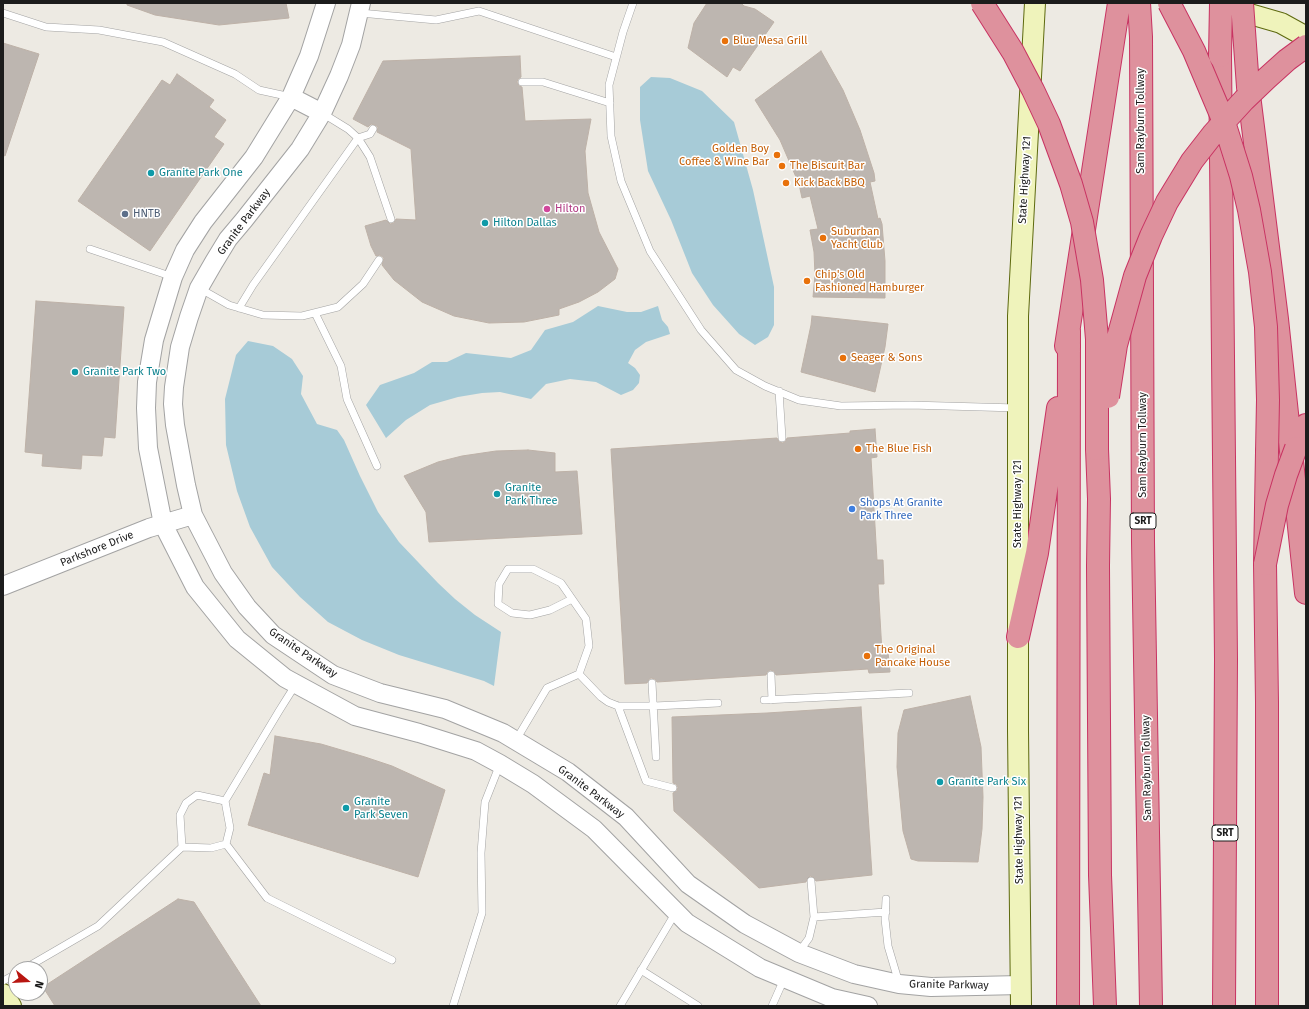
<!DOCTYPE html>
<html>
<head>
<meta charset="utf-8">
<style>
  body { margin:0 }
  #map { position:relative; width:1309px; height:1009px; overflow:hidden; background:#edeae3; font-family:"Fira Sans",sans-serif }
  canvas { display:block }
  .frame { position:absolute; inset:0; border:4px solid #1c1c1c; pointer-events:none }
  .north { position:absolute; left:8px; top:961px; width:40px; height:40px; box-sizing:border-box; background:#fff; border:1px solid #a4a4a4; border-radius:50%; rotate:108deg; font-size:11px; font-weight:700; line-height:16px; text-align:center; color:#1c1c1c }
  .north::after { content:''; display:block; margin:auto; width:14px; height:18px; background:#b81611; clip-path:polygon(50% 0,100% 100%,50% 72%,0 100%) }
</style>
</head>
<body>
<div id="map">
<canvas width="1309" height="1009"></canvas>
<div class="frame"></div>
<div class="north">N</div>
</div>
<script>
const ctx = document.querySelector('canvas').getContext('2d');
ctx.lineJoin = 'round';
function paint(path, color) { ctx.fillStyle = color; ctx.fill(path, 'evenodd'); }
const poly = rows => new Path2D(rows.map(r => 'M' + r).join(''));
function trace(path, color, width, dash) { ctx.strokeStyle = color; ctx.lineWidth = width; ctx.lineCap = dash ? 'butt' : 'round'; ctx.setLineDash(dash || []); ctx.stroke(path); }
function drawText(font, color, halo, rows, align = 'center') {
  ctx.font = font + ' "Fira Sans",sans-serif'; ctx.lineWidth = 3; ctx.setLineDash([]); ctx.textBaseline = 'middle'; ctx.strokeStyle = halo; ctx.fillStyle = color; for (const [text, x, y, turn = 0] of rows) {
    ctx.save(); ctx.translate(x, y); ctx.rotate((+turn || 0) * Math.PI / 180); ctx.textAlign = isNaN(turn) ? turn : align; if (halo) ctx.strokeText(text, 0, 0); ctx.fillText(text, 0, 0); ctx.restore();
  }
}
paint(poly([
  [651,77,670,78,702,91,734,122,753,190,774,287,774,325,768,337,755,345,739,334,713,305,692,273,671,220,648,171,640,120,640,87],
  [598,306,627,312,641,312,658,306,662,320,668,327,670,334,646,342,635,350,628,363,635,368,640,375,639,383,633,390,621,395,596,382,570,379,546,384,531,399,500,392,482,393,458,397,430,405,406,420,386,438,366,405,380,385,414,373,432,362,447,362,466,353,511,358,531,350,545,330,573,322],
  [248,341,273,346,292,359,303,376,301,394,317,424,337,430,344,440,360,476,378,512,399,542,438,583,455,599,475,615,501,632,494,686,484,681,399,655,362,640,328,622,300,597,272,567,250,527,237,491,226,445,225,399,236,355]
]), '#a7cbd7');
const building = poly([
  [127,3,286,3,289,18,219,25,155,15,127,5,127,3],
  [707,3,741,3,744,6,755,9,774,22,740,71,733,67,727,77,688,48,694,23,707,3],
  [3,43,39,54,5,156,3,155,3,43],
  [821,51,843,90,860,130,874,173,875,181,870,182,878,219,880,218,882,224,885,261,885,298,813,297,815,275,814,252,810,230,818,229,810,196,802,198,799,184,780,140,755,100,821,51],
  [520,56,521,77,518,79,517,82,519,86,522,87,525,121,591,119,585,151,588,193,599,232,618,269,615,279,598,292,579,302,559,309,559,315,524,322,489,323,454,316,422,302,394,280,382,265,384,258,380,255,376,256,371,246,365,226,386,220,390,224,394,223,396,219,416,220,411,149,377,132,378,127,375,125,371,124,368,127,353,119,383,61,520,56],
  [177,74,214,100,209,107,226,120,214,137,224,144,150,251,78,201,162,80,170,85,177,74],
  [36,301,124,307,115,438,104,437,102,456,82,455,81,469,42,466,43,454,25,452,36,301],
  [812,316,888,324,885,347,875,392,801,372,811,325,812,316],
  [875,429,877,457,871,458,877,560,883,560,884,584,878,584,882,652,888,652,890,672,869,673,868,669,776,675,774,671,770,670,767,672,766,675,657,682,655,679,651,678,649,679,647,683,625,684,611,449,777,438,779,442,783,443,786,441,787,438,850,433,850,431,875,429],
  [528,450,555,453,555,472,577,471,582,534,429,542,426,512,404,476,438,462,462,456,496,451,528,450],
  [970,696,981,747,983,797,982,829,978,862,918,861,911,859,903,831,897,767,898,733,904,710,970,696],
  [861,707,872,875,816,881,813,877,810,876,807,879,806,882,759,888,674,811,673,793,677,791,678,787,676,784,673,783,672,717,767,713,861,707],
  [275,736,321,744,365,757,392,766,445,790,418,877,248,825,264,773,270,775,275,736],
  [178,899,194,902,261,1006,55,1006,43,987,178,899]
]);
paint(building, '#bdb6b0');
trace(building, '#bdb1a7', 1);
const service = poly([
  [633,3,623,32,609,85,611,136,621,181,650,251,701,330,736,370,765,386,799,400,841,406,910,405,1017,408],
  [3,13,46,27,99,30,163,42,235,74,259,90,291,97],
  [360,13,436,20,479,11,616,57],
  [522,82,543,82,610,103],
  [322,113,348,129,358,138,370,157,391,219],
  [90,249,173,277],
  [199,288,229,305,263,315,302,316,338,307,363,284,379,260],
  [239,308,253,285,358,138,370,134,373,129],
  [315,313,341,366,347,399,377,466],
  [779,391,782,438],
  [572,599,550,610,530,615,512,613,498,604,499,584,508,569,533,569,561,583,586,619,589,646,579,674],
  [771,675,772,700],
  [652,683,656,757],
  [764,700,909,693],
  [618,706,646,781,673,788],
  [516,740,547,688,579,674,601,697,608,702,618,706,654,706,718,703],
  [226,844,267,898,392,960],
  [182,847,180,815,186,803,197,795,225,801],
  [886,899,885,919,888,946,899,983],
  [814,917,886,912],
  [799,952,809,938,814,917,811,881],
  [24,969,98,926,182,847,211,848,226,844,230,828,225,801,279,711,296,684],
  [641,970,698,1006],
  [3,981,16,974],
  [453,1006,482,913,481,853,485,802,500,764],
  [620,1006,676,912],
  [772,1006,784,979]
]);
const tertiary = poly([
  [326,3,309,56,291,97,254,157,203,222,185,250,173,277,154,340,147,382,146,408,148,448,163,524,195,587,237,639,285,678,355,716,419,733,476,751,500,764,533,784,594,829,687,923,760,968,832,998,868,1006],
  [361,3,351,45,339,76,322,113,300,149,244,220,228,239,214,262,199,288,189,317,180,347,174,387,173,404,175,425,186,485,193,515,223,573,247,607,273,635,333,675,380,693,445,709,503,733,568,772,626,817,688,884,745,924,799,953,854,974,899,984,931,987,1021,985],
  [291,97,322,113],
  [3,586,149,528,193,515]
]);
const secondary = poly([
  [1229,8,1281,23,1301,34,1306,39],
  [3,994,11,1006],
  [1021,1006,1018,731,1018,316,1035,3]
]);
const motorway = poly([
  [1139,3,1141,37,1143,542,1151,1006],
  [1220,56,1226,659,1224,1006],
  [1248,87,1277,319,1306,593],
  [1066,346,1119,3],
  [1296,448,1306,425],
  [1097,449,1099,499,1098,566,1100,875,1105,1006],
  [1018,637,1037,553,1058,408],
  [1068,1006,1069,331],
  [1267,1006,1267,702,1265,564,1267,452]
]);
trace(service, '#a3a3a3', 8);
trace(tertiary, '#a3a3a3', 20);
trace(secondary, '#5d690e', 22);
trace(motorway, '#c83362', 24);
trace(service, '#fff', 7);
trace(tertiary, '#fff', 18);
trace(secondary, '#eff3bb', 20);
trace(motorway, '#de919d', 22);
const motorwayBridge = poly([
  [982,3,1013,52,1033,90,1049,124,1071,184,1082,222,1092,280,1097,339,1097,449],
  [1169,3,1194,51,1224,122,1241,176,1249,210,1260,272,1266,327,1268,400,1267,452],
  [1242,3,1248,87],
  [1220,56,1221,3],
  [1108,397,1116,345,1135,276,1151,236,1167,202,1192,161,1213,134,1244,100,1267,78,1287,60,1306,46],
  [1265,564,1277,505,1286,475,1296,448]
]);
trace(motorwayBridge, '#c83362', 24, []);
trace(motorwayBridge, '#de919d', 22);
for (const [x, y, r, color] of [
  [725,41,4,"#e8710a"],
  [777,155,4,"#e8710a"],
  [782,166,4,"#e8710a"],
  [151,173,4,"#0f9aa8"],
  [786,183,4,"#e8710a"],
  [547,209,4,"#d1479c"],
  [125,214,4,"#5c6f8a"],
  [485,223,4,"#0f9aa8"],
  [823,238,4,"#e8710a"],
  [807,281,4,"#e8710a"],
  [843,358,4,"#e8710a"],
  [75,372,4,"#0f9aa8"],
  [858,449,4,"#e8710a"],
  [497,494,4,"#0f9aa8"],
  [852,509,4,"#3f7fe0"],
  [867,656,4,"#e8710a"],
  [940,782,4,"#0f9aa8"],
  [346,808,4,"#0f9aa8"]
]) { const dot = new Path2D(); dot.arc(x, y, r, 0, 2 * Math.PI); ctx.fillStyle = color; ctx.fill(dot); trace(dot, '#fff', 1.5); }
for (const [x, y, w] of [
  [1143,521,26],
  [1225,833,26]
]) { const box = new Path2D(); box.roundRect(x - w / 2, y - 8, w, 16, 3); ctx.fillStyle = '#fff'; ctx.fill(box); trace(box, '#1c1c1c', 1); }
drawText('bold 10px', '#1c1c1c', null, [
  ["SRT",1143,521],
  ["SRT",1225,833]
]);
drawText('11px', '#c56008', '#fff', [
  ["Blue Mesa Grill",733,41],
  ["Golden Boy",769,149,"right"],
  ["Coffee & Wine Bar",769,162,"right"],
  ["The Biscuit Bar",790,166],
  ["Kick Back BBQ",794,183],
  ["Suburban",831,232],
  ["Yacht Club",831,245],
  ["Chip's Old",815,275],
  ["Fashioned Hamburger",815,288],
  ["Seager & Sons",851,358],
  ["The Blue Fish",866,449],
  ["The Original",875,650],
  ["Pancake House",875,663]
], 'left');
drawText('11px', '#1c1c1c', '#fff', [
  ["Sam Rayburn Tollway",1141,121,-90],
  ["State Highway 121",1025,180,-87],
  ["Granite Parkway",244,222,-53],
  ["Sam Rayburn Tollway",1143,445,-90],
  ["State Highway 121",1018,504,-90],
  ["Parkshore Drive",97,549,-22],
  ["Granite Parkway",303,653,34],
  ["Sam Rayburn Tollway",1147,768,-91],
  ["Granite Parkway",591,792,37],
  ["State Highway 121",1019,840,-91],
  ["Granite Parkway",949,985,1]
]);
drawText('11px', '#0d838f', '#fff', [
  ["Granite Park One",159,173],
  ["Hilton Dallas",493,223],
  ["Granite Park Two",83,372],
  ["Granite",505,488],
  ["Park Three",505,501],
  ["Granite Park Six",948,782],
  ["Granite",354,802],
  ["Park Seven",354,815]
], 'left');
drawText('11px', '#b23c85', '#fff', [
  ["Hilton",555,209]
], 'left');
drawText('11px', '#4e5e75', '#fff', [
  ["HNTB",133,214]
], 'left');
drawText('11px', '#366cbe', '#fff', [
  ["Shops At Granite",860,503],
  ["Park Three",860,516]
], 'left');
</script>
</body>
</html>
